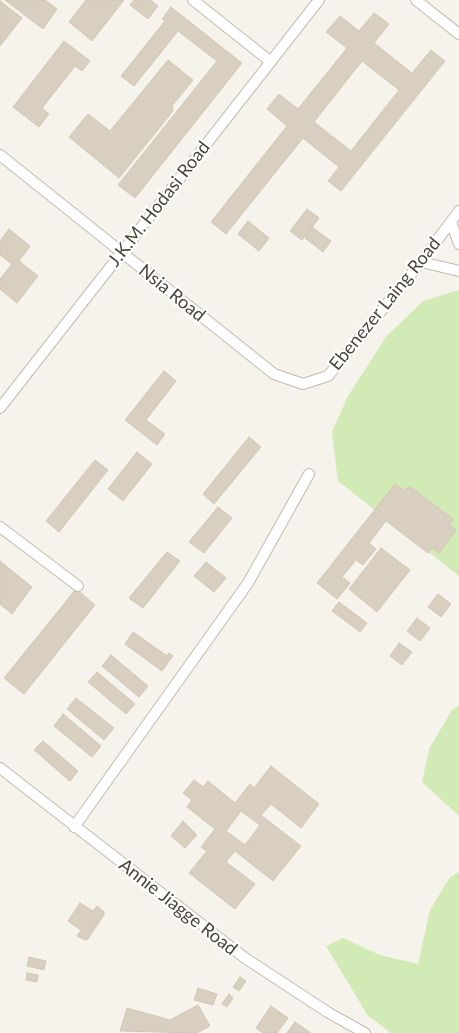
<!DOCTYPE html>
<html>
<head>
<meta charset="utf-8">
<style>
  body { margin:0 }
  canvas { display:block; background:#f6f3ec }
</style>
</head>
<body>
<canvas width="459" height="1033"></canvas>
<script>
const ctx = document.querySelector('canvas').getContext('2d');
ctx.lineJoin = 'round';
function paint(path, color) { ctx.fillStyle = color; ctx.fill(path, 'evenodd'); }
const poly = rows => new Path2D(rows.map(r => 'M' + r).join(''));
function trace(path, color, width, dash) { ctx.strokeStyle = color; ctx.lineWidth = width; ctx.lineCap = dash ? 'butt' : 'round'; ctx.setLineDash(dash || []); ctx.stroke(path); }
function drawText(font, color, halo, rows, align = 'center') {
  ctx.font = font + ' Lato,sans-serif'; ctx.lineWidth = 4.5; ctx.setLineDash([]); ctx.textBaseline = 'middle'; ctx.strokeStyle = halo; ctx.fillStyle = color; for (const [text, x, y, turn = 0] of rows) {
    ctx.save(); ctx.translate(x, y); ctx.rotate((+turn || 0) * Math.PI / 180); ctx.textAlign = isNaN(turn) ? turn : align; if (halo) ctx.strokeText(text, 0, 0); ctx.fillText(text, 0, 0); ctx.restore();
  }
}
paint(poly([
  [459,290,459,576,338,481,332,432,348,396,386,337,423,301],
  [459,706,459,816,422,782,429,749,452,710],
  [459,872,459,1033,391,1033,368,1016,326,946,343,938,380,955,418,964,430,910,450,877]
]), '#d2eab5');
const building = poly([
  [5,0,45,0,57,9,43,29,5,0],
  [86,0,124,0,92,41,69,22,86,0],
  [134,0,150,0,158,6,148,19,130,5,134,0],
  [0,1,22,18,0,46,0,1],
  [171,7,242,63,135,198,118,185,217,61,178,31,134,86,121,76,165,21,162,19,171,7],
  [374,13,389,24,374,43,412,73,431,50,445,61,341,191,328,181,339,167,303,138,226,234,211,222,287,126,267,109,279,94,298,109,347,48,326,32,340,16,359,31,374,13],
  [362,61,399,90,351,151,314,122,362,61],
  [64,41,90,61,82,71,75,66,42,108,49,114,39,127,13,107,64,41],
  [168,60,193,80,172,106,173,111,119,178,69,137,88,114,110,131,168,60],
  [307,209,319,218,302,240,290,231,307,209],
  [248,221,269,238,259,251,238,234,248,221],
  [312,227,331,241,323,252,305,238,312,227],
  [9,229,30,246,19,261,38,276,17,303,0,289,0,279,12,264,0,255,0,241,9,229],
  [164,371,176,381,146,420,165,434,157,445,125,420,164,371],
  [249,437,261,447,214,504,203,494,249,437],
  [137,452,152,464,123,501,108,489,137,452],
  [95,460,108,470,59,532,46,521,95,460],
  [395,484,405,491,409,486,453,519,449,524,456,530,439,553,432,548,428,553,386,521,369,543,376,549,363,565,356,560,342,577,350,583,337,599,317,583,395,484],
  [218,507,232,518,204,553,189,542,218,507],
  [381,548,410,570,377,612,349,589,381,548],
  [167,552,180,561,143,608,129,598,167,552],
  [0,561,32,587,12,614,0,604,0,561],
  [206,562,226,578,214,592,194,576,206,562],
  [76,589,95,605,24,694,4,678,76,589],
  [438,594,451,604,441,617,428,607,438,594],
  [339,602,367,623,360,632,332,611,339,602],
  [417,618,430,628,420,641,407,631,417,618],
  [133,632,167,656,169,653,173,656,162,671,125,644,133,632],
  [399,643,412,652,402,665,390,656,399,643],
  [111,655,148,686,139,697,102,666,111,655],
  [97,672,135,704,126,714,88,682,97,672],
  [76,698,114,728,104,740,67,709,76,698],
  [63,714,101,746,92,757,54,726,63,714],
  [43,741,78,771,70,781,34,750,43,741],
  [271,766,319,804,301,828,271,804,261,815,301,846,273,881,235,851,226,862,255,884,235,909,189,873,207,851,201,847,215,829,187,807,192,800,183,793,194,780,203,787,208,781,235,803,250,784,254,788,271,766],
  [241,811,260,825,245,845,226,831,241,811],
  [183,821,197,835,185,848,171,836,183,821],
  [80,903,93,911,97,906,104,912,104,915,88,939,85,940,77,936,81,930,68,921,80,903],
  [29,957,46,961,44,970,27,966,29,957],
  [27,973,38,975,37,982,26,980,27,973],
  [240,977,246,981,239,991,233,987,240,977],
  [198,988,217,994,213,1005,194,1000,198,988],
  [229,994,233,998,227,1007,222,1004,229,994],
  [198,1005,210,1026,197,1033,120,1031,127,1008,170,1020,198,1005],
  [271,1006,288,1018,277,1033,263,1033,256,1028,271,1006],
  [295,1022,311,1033,287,1033,295,1022]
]);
paint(building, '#d8cfc1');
trace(building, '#d3c7b4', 1);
const minor = poly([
  [193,0,271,62],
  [416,0,459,34],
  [0,155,274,374,303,384,328,376,421,262,459,211],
  [451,222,459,244],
  [421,262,459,271],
  [0,408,319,0],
  [0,527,78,586],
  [0,768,245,958,329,1013,365,1033],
  [74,827,248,583,309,474]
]);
trace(minor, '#c2bbae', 12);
trace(minor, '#fff', 10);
drawText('18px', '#4b4439', '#fff', [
  ["J.K.M. Hodasi Road",159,204,-52],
  ["Nsia Road",172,293,39],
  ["Ebenezer Laing Road",385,304,-51],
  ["Annie Jiagge Road",178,907,38]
]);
</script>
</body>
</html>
